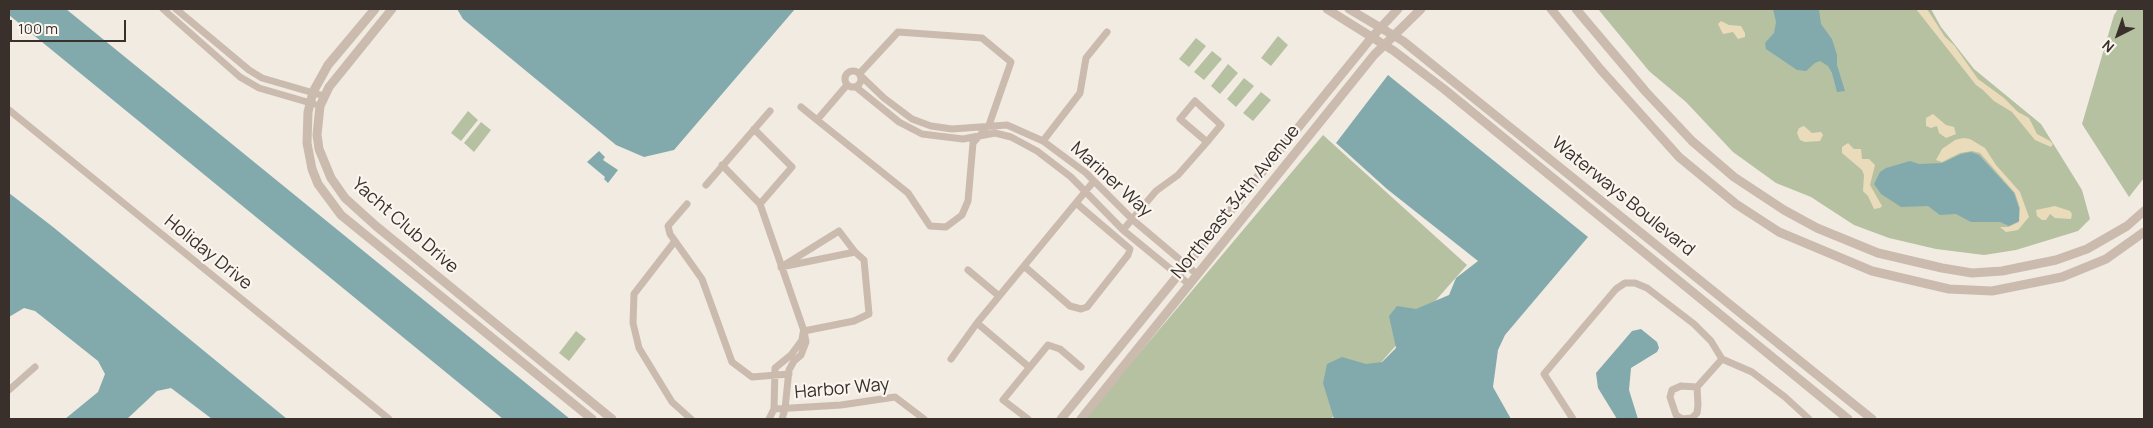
<!DOCTYPE html>
<html>
<head>
<meta charset="utf-8">
<style>
  body { margin:0 }
  #map { position:relative; width:2153px; height:428px; overflow:hidden; background:#f2ebe2; font-family:Manrope,sans-serif }
  canvas { display:block }
  .frame { position:absolute; inset:0; border:10px solid #39302c; pointer-events:none }
  .north { position:absolute; left:2093px; top:10px; width:50px; height:50px; -webkit-text-stroke:4px #faf5ee; paint-order:stroke; rotate:221deg; font-size:14px; font-weight:700; line-height:20px; text-align:center; color:#39302c }
  .north::after { content:''; display:block; margin:auto; width:18px; height:22px; background:#39302c; clip-path:polygon(50% 0,100% 100%,50% 72%,0 100%) }
  .scale { position:absolute; left:10px; top:20px; width:116px; height:22px; box-sizing:border-box; border:2px solid #39302c; border-top:0; padding-left:6px; font-size:15px; line-height:18px; white-space:nowrap; color:#39302c; -webkit-text-stroke:4px #faf5ee; paint-order:stroke }
</style>
</head>
<body>
<div id="map">
<canvas width="2153" height="428"></canvas>
<div class="frame"></div>
<div class="north">N</div>
<div class="scale">100 m</div>
</div>
<script>
const ctx = document.querySelector('canvas').getContext('2d');
ctx.lineJoin = 'round';
function paint(path, color) { ctx.fillStyle = color; ctx.fill(path, 'evenodd'); }
const poly = rows => new Path2D(rows.map(r => 'M' + r).join(''));
function trace(path, color, width, dash) { ctx.strokeStyle = color; ctx.lineWidth = width; ctx.lineCap = dash ? 'butt' : 'round'; ctx.setLineDash(dash || []); ctx.stroke(path); }
function drawText(font, color, halo, rows, align = 'center') {
  ctx.font = font + ' Manrope,sans-serif'; ctx.lineWidth = 4.5; ctx.setLineDash([]); ctx.textBaseline = 'middle'; ctx.strokeStyle = halo; ctx.fillStyle = color; for (const [text, x, y, turn = 0] of rows) {
    ctx.save(); ctx.translate(x, y); ctx.rotate((+turn || 0) * Math.PI / 180); ctx.textAlign = isNaN(turn) ? turn : align; if (halo) ctx.strokeText(text, 0, 0); ctx.fillText(text, 0, 0); ctx.restore();
  }
}
paint(poly([
  [1598,9,1931,9,1941,27,1974,69,2041,124,2082,190,2090,219,2078,231,2016,250,1984,255,1936,249,1889,238,1854,225,1811,197,1776,183,1733,152,1686,102,1649,71],
  [2118,9,2144,9,2144,178,2129,197,2082,124,2114,15],
  [1278,36,1288,45,1271,66,1261,58],
  [1196,38,1206,46,1189,67,1179,59],
  [1212,51,1222,59,1204,80,1194,72],
  [1228,64,1238,73,1220,94,1211,86],
  [1244,78,1254,86,1236,107,1227,99],
  [1261,92,1271,100,1253,121,1243,113],
  [468,111,478,120,461,141,451,133],
  [481,122,491,130,474,152,464,143],
  [1323,135,1467,265,1331,419,1084,419],
  [576,331,586,339,569,361,559,353]
]), '#b6c1a2');
paint(poly([
  [1916,9,1927,9,1945,37,1954,45,1978,79,2004,98,2018,112,2029,118,2037,134,2050,141,2053,144,2051,147,2035,140,2012,112,1994,101,1983,90,1976,85],
  [1721,21,1729,25,1741,26,1745,33,1745,37,1738,39,1733,32,1723,34,1718,24],
  [1933,114,1946,125,1954,127,1956,134,1946,138,1939,133,1937,126,1931,128,1926,126,1926,118],
  [1804,126,1812,133,1821,132,1823,135,1820,141,1805,142,1800,140,1797,133,1799,128],
  [1963,138,1970,139,1985,148,1996,165,2020,192,2029,217,2018,230,2006,232,2000,227,2008,227,2019,222,2020,208,2015,193,1980,153,1972,151,1960,153,1942,162,1936,160,1942,149,1955,140],
  [1848,143,1854,149,1861,149,1862,159,1869,159,1875,165,1870,185,1882,206,1880,208,1874,209,1868,196,1863,191,1864,175,1862,170,1842,153,1842,147],
  [2055,206,2070,211,2072,214,2071,219,2055,218,2050,214,2046,220,2042,220,2037,216,2036,210]
]), '#eadbbb');
paint(poly([
  [9,9,66,9,570,419,503,419,9,15],
  [457,9,795,9,674,150,644,157,616,145,463,19],
  [1773,9,1819,9,1821,24,1832,39,1837,55,1837,65,1845,91,1837,92,1832,73,1828,66,1820,61,1815,63,1806,71,1797,70,1766,49,1765,43,1774,33,1776,22],
  [1388,75,1588,237,1505,335,1498,350,1493,387,1511,419,1334,419,1323,383,1327,364,1342,357,1366,364,1382,362,1396,348,1389,316,1397,306,1416,309,1449,295,1456,278,1478,261,1387,189,1336,143],
  [599,151,605,157,603,160,618,170,608,183,604,179,605,177,587,162],
  [1971,152,1979,155,2014,193,2019,208,2019,221,2009,226,2000,222,1971,222,1956,214,1940,215,1928,206,1901,207,1881,194,1874,184,1880,172,1886,168,1910,161,1919,164,1942,163,1961,154],
  [9,193,53,227,287,419,212,419,171,388,157,391,127,419,65,419,98,392,105,374,98,361,35,311,24,308,9,317],
  [1641,329,1657,342,1659,348,1657,352,1631,368,1629,390,1638,419,1617,419,1598,388,1596,373,1632,331]
]), '#82aaad');
trace(poly([
  [163,9,240,77,259,88,314,104],
  [176,9,249,70,262,78,324,96],
  '845 79a8 8 0 1 1 16 0a8 8 0 1 1-16 0Z',
  [861,76,884,98,912,119,931,126,952,129,1007,125,1043,141,1086,173,1133,220,1198,275],
  [847,85,817,120,908,193,930,226,946,227,962,215,968,201,973,143,989,125,1011,62,982,38,898,32,860,73],
  [856,87,899,122,922,134,963,139,995,133,1011,137,1037,151,1071,177,1123,230,1190,285],
  [1195,101,1221,125,1207,142,1180,119,1195,101],
  [801,107,817,120],
  [9,110,389,419],
  [754,129,792,167,760,204],
  [1043,141,1080,93,1086,58,1107,32],
  [722,165,760,204,804,331,806,342,801,355,794,361,789,370,785,409,782,419],
  [706,185,770,111],
  [1123,230,1156,191,1178,175,1207,142],
  [675,241,670,234,668,226,687,204],
  [786,264,839,231,855,252],
  [1024,266,1070,306,1081,309,1087,307,1128,255,1130,249,1076,203],
  [781,267,855,252,864,260,869,314,854,321,804,331],
  [968,270,999,296],
  [977,323,1029,367],
  [951,359,977,323,1094,181],
  [1681,386,1697,387,1698,405,1697,413,1692,418,1682,419,1676,415,1670,397,1672,390,1681,386],
  [1697,387,1722,359],
  [9,390,35,367],
  [774,409,841,405,895,397,924,419],
  [691,419,672,402,639,348,633,323,634,294,675,241,702,279,732,362,752,377,789,374],
  [769,419,774,409,775,368,791,355,802,340,803,333],
  [1028,419,1003,400,1048,345,1060,349,1081,367],
  [1573,419,1544,374,1616,289,1625,283,1635,283,1647,288,1694,324,1711,341,1722,359,1752,372,1785,397,1809,419]
]), '#cabbae', 7);
trace(poly([
  [375,9,328,65,313,92,308,112,307,143,312,169,318,184,341,215,592,419],
  [392,9,329,87,320,106,317,135,319,149,331,178,345,198,376,226,612,419],
  [1327,9,1394,51,1444,89,1848,419],
  [1349,9,1403,41,1872,419],
  [1551,9,1601,70,1679,157,1736,204,1779,232,1872,271,1949,289,1992,291,2062,277,2106,259,2144,232],
  [1576,9,1646,92,1692,141,1734,177,1784,210,1817,228,1878,253,1942,268,1972,273,2002,271,2056,260,2087,249,2127,226,2144,211],
  [1061,419,1372,37,1398,9],
  [1081,419,1374,55,1421,9]
]), '#cabbae', 9);
drawText('18px', '#39302c', '#faf5ee', [
  ["Mariner Way",1111,180,42],
  ["Waterways Boulevard",1623,197,39],
  ["Northeast 34th Avenue",1236,202,-51],
  ["Yacht Club Drive",405,226,41],
  ["Holiday Drive",208,253,39],
  ["Harbor Way",842,389,-5]
]);
</script>
</body>
</html>
